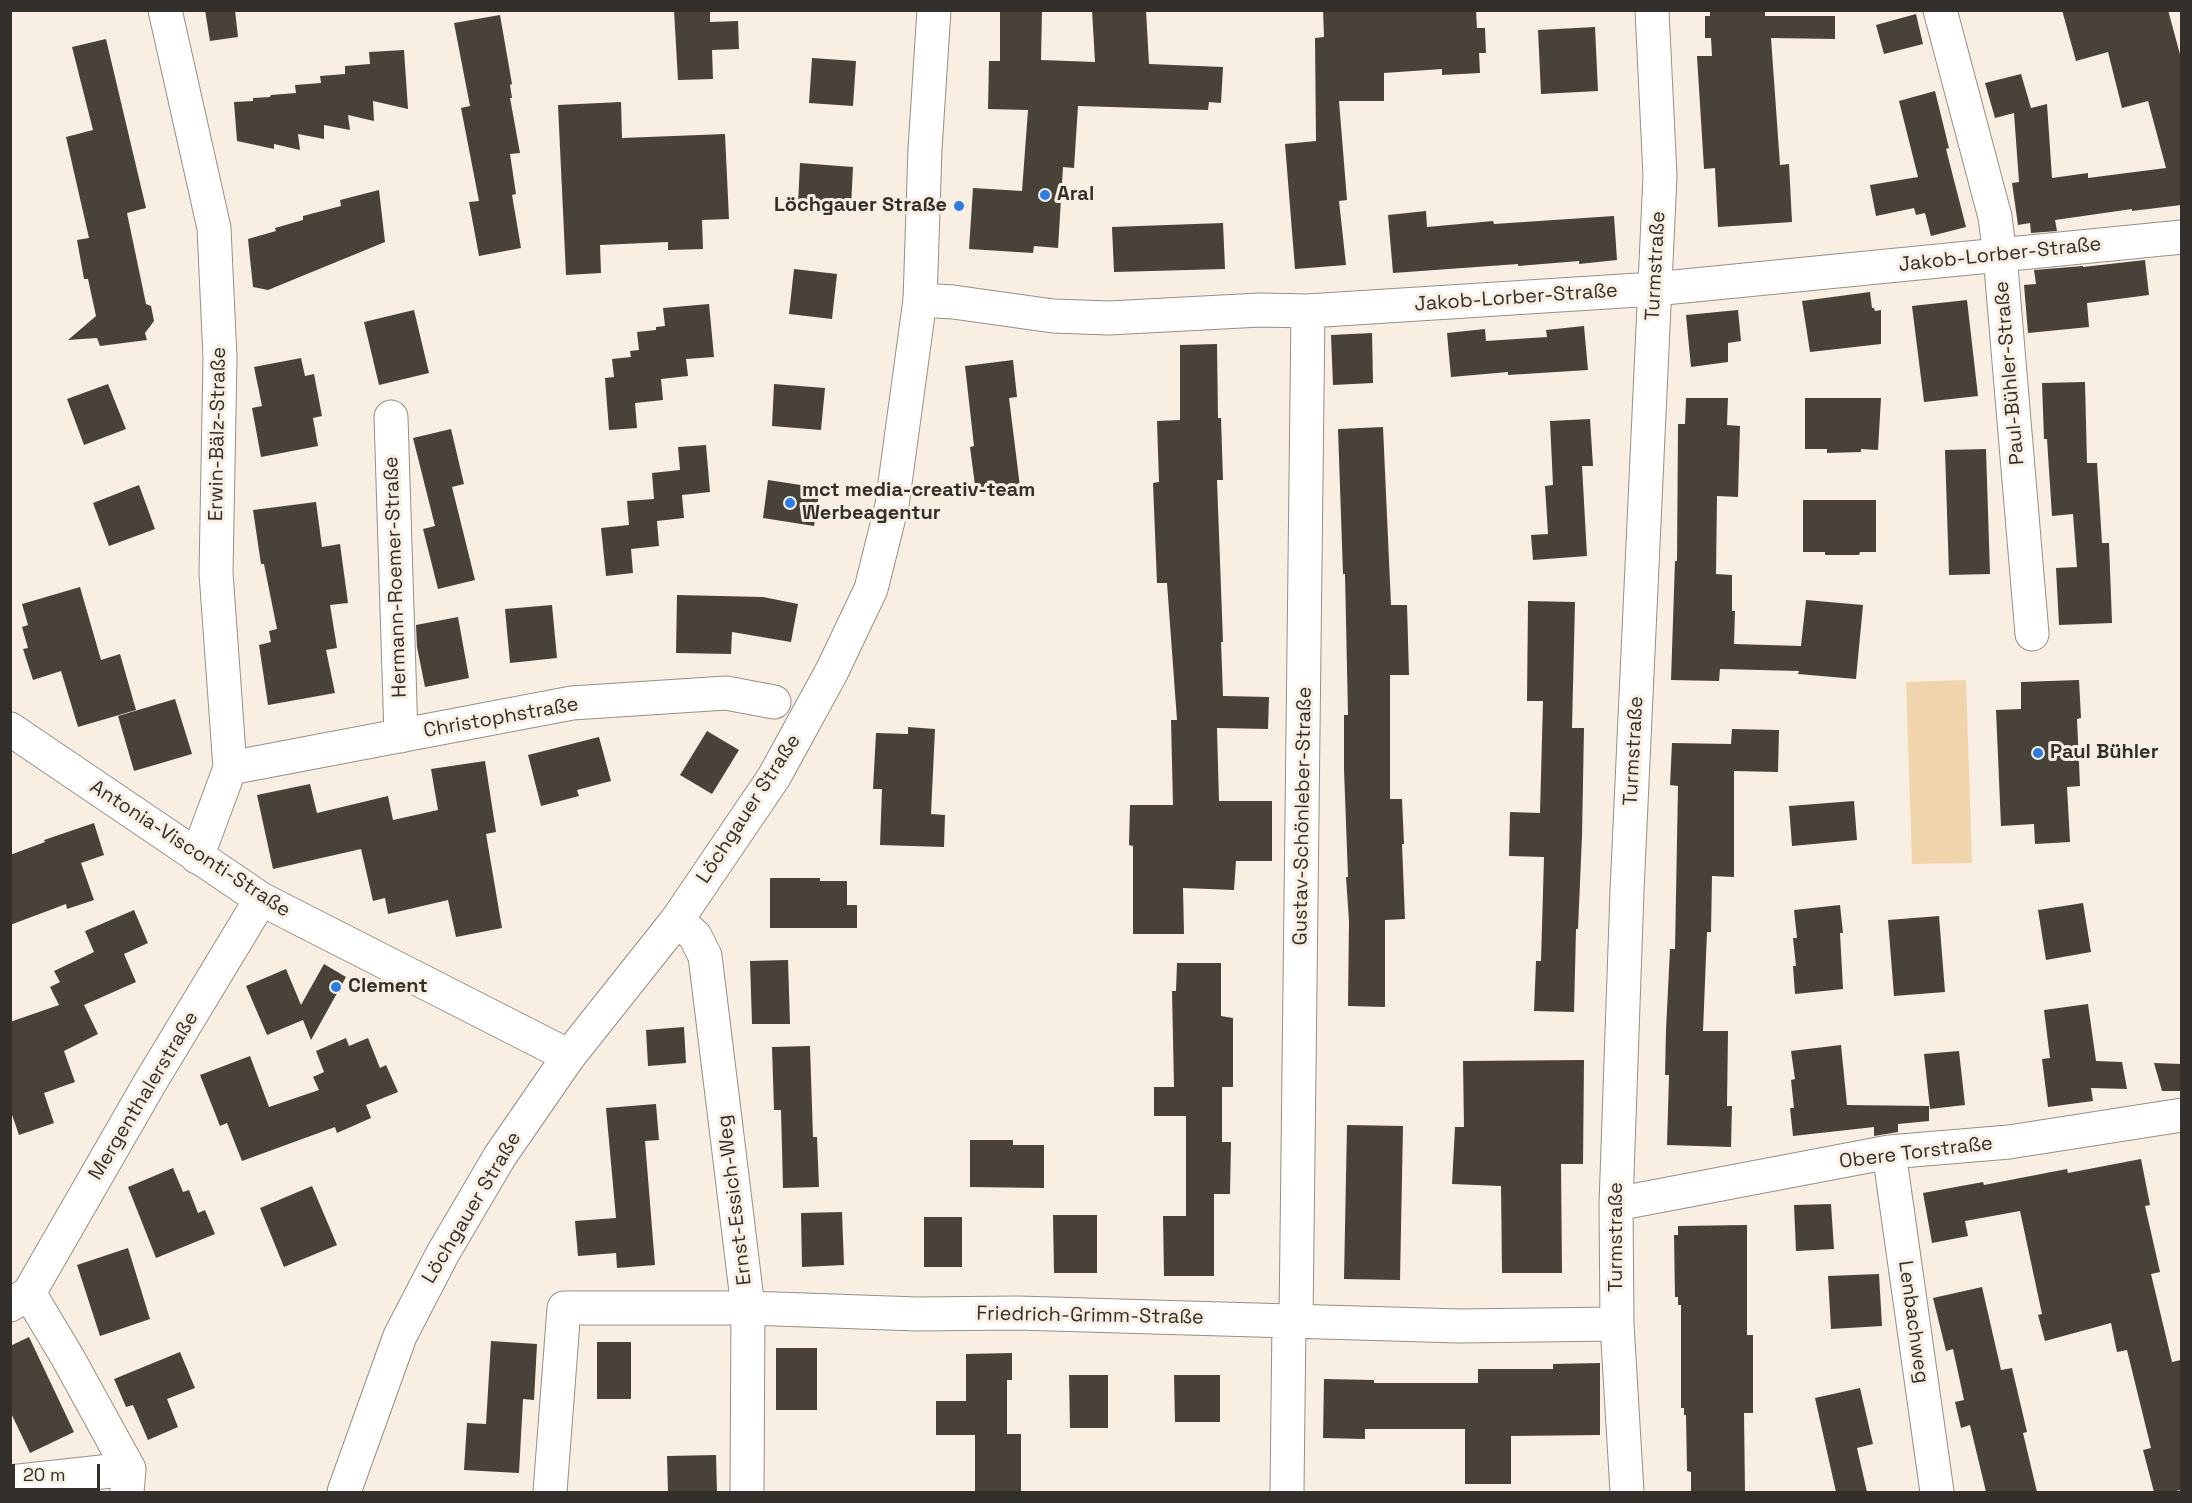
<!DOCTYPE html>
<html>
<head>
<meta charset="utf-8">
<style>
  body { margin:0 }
  #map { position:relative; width:2192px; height:1503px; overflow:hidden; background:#f8efe2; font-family:"Space Grotesk",sans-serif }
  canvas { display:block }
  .frame { position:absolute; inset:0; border:12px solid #332f2b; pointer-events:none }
  .scale { position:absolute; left:12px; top:1464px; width:88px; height:27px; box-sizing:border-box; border:3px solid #332f2b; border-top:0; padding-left:8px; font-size:18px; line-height:21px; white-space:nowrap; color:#332f2b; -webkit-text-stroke:4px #f8efe2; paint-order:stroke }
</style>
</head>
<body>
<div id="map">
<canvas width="2192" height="1503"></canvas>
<div class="frame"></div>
<div class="scale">20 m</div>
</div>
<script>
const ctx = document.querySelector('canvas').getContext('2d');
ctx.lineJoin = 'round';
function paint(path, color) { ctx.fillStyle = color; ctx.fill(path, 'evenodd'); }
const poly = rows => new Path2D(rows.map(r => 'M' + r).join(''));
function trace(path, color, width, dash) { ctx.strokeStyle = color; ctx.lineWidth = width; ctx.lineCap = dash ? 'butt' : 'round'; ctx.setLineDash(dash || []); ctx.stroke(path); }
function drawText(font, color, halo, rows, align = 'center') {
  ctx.font = font + ' "Space Grotesk",sans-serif'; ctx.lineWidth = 6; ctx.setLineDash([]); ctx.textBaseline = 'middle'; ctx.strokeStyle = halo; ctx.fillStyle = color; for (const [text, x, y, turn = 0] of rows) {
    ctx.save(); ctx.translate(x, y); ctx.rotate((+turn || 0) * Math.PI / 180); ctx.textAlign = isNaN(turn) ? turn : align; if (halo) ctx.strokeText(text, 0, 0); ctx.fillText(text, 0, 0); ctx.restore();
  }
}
paint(poly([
  [1966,680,1972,863,1912,864,1906,682]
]), '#f0d4ac');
paint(poly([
  [205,10,235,10,238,37,210,41],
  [674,10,710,10,710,22,738,21,739,49,712,50,713,79,678,80],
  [1000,10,1042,10,1041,60,1095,62,1092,10,1146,10,1149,64,1223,67,1221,103,1209,102,1208,110,1078,106,1074,168,1063,167,1058,248,1034,246,1033,253,969,249,973,188,1022,191,1028,110,988,109,989,61,1000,61],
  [1323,10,1476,10,1477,28,1485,28,1486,53,1479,53,1480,73,1442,75,1442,69,1384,73,1384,101,1339,101,1347,200,1339,201,1346,265,1295,269,1285,144,1316,141,1315,38,1324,37],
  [1710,10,1765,10,1765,16,1835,16,1835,39,1771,38,1780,165,1789,164,1792,222,1718,227,1715,168,1704,169,1697,56,1712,56,1711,38,1705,38,1705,16,1710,16],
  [2062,10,2168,10,2181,58,2181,205,2132,211,2132,209,2055,220,2057,231,2031,233,2030,223,2018,225,2012,183,2019,182,2014,113,1995,118,1985,83,2021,74,2031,108,2047,104,2052,178,2088,173,2088,178,2166,168,2148,101,2122,108,2108,52,2076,61],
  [1916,14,1923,44,1884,54,1876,25],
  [500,15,512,84,510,85,512,98,510,98,520,153,510,154,516,194,512,195,521,248,479,256,469,202,479,201,461,108,470,106,454,23],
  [1595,27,1598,91,1541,94,1538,30],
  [106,39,146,208,127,213,146,304,151,306,154,321,145,333,147,340,100,346,97,338,68,340,96,316,88,279,84,279,77,240,89,238,66,137,93,130,72,47],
  [404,50,408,109,373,101,374,121,348,115,350,130,324,125,324,139,298,134,300,150,274,144,274,149,237,141,234,102,253,101,253,98,270,97,271,95,296,93,295,85,321,83,320,76,345,74,345,66,370,64,369,52],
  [812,58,856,61,853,106,809,103],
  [1935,91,1949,148,1946,149,1966,227,1931,236,1925,213,1916,215,1914,208,1876,216,1870,185,1918,177,1899,101],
  [621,102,622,138,725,134,729,219,702,220,703,249,668,250,668,242,600,245,601,273,566,275,558,105],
  [800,163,853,167,851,207,798,204],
  [379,190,385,242,268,290,253,287,248,239,276,231,275,228,303,220,303,216,341,206,340,200],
  [1426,211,1427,227,1493,221,1494,224,1614,216,1617,260,1579,264,1579,261,1518,266,1518,264,1393,273,1388,215],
  [1223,223,1225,269,1114,272,1112,227],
  [2145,260,2149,295,2087,303,2089,327,2028,333,2024,285,2036,284,2034,270,2083,266,2083,267],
  [794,269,837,274,832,319,789,314],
  [1870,292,1872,308,1874,308,1875,311,1881,310,1881,344,1810,352,1802,301],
  [1967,300,1978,396,1924,402,1912,306],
  [709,304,714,357,686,359,688,376,661,379,663,400,635,403,637,428,609,430,605,378,614,377,612,359,631,357,630,351,639,350,637,332,656,330,656,327,665,326,663,308],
  [414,310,429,373,379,385,364,322],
  [1738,310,1741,341,1728,343,1728,362,1691,367,1686,315],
  [1584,326,1588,370,1508,375,1508,372,1451,377,1447,333,1485,329,1486,341,1547,337,1546,330],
  [1372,333,1373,383,1333,385,1331,335],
  [1217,344,1218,418,1221,418,1223,480,1217,480,1223,642,1221,642,1223,696,1269,697,1268,729,1217,728,1219,801,1272,801,1272,861,1236,861,1234,890,1183,888,1184,934,1133,934,1133,846,1129,845,1130,805,1173,805,1171,720,1177,720,1167,583,1157,583,1153,483,1159,482,1157,421,1180,420,1180,345],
  [301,358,305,376,314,374,322,416,313,418,318,446,261,457,252,408,262,406,254,367],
  [1013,360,1017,397,1009,398,1020,487,976,493,970,447,974,446,965,366],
  [2085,382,2087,463,2097,463,2102,543,2109,543,2112,623,2059,625,2056,568,2077,567,2073,514,2052,516,2047,439,2044,439,2042,383],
  [108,384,126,429,84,445,67,399],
  [774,384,825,388,821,430,772,426],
  [1686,398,1728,398,1727,425,1740,426,1738,497,1717,496,1716,574,1732,575,1732,611,1735,611,1734,644,1801,646,1806,600,1863,605,1856,679,1798,674,1799,671,1720,669,1719,681,1671,680,1675,561,1677,561,1678,424,1685,424],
  [1805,398,1881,398,1878,450,1861,449,1861,452,1827,453,1827,449,1805,449],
  [1590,419,1593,466,1582,466,1587,556,1533,560,1531,535,1548,534,1545,486,1553,485,1550,421],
  [1383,427,1391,605,1407,605,1409,675,1390,675,1390,799,1402,799,1404,844,1402,844,1405,919,1385,920,1385,1007,1348,1006,1349,921,1346,877,1348,877,1344,769,1344,715,1348,715,1345,574,1343,574,1338,429],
  [451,429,464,484,452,487,475,580,438,589,423,529,435,526,413,438],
  [706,445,710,492,682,495,684,518,657,521,659,546,631,549,633,573,606,576,601,528,629,525,627,501,654,499,652,473,680,470,678,447],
  [1986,449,1990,574,1949,575,1945,450],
  [768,480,820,488,814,526,763,518],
  [139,485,155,529,109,546,93,503],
  [1803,500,1876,500,1876,552,1860,552,1859,555,1825,555,1825,552,1803,552],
  [316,502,322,547,340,544,348,603,330,605,337,648,326,650,335,693,268,705,259,645,271,642,269,631,277,629,264,564,261,564,253,510],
  [80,587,101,660,120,654,136,710,78,727,61,671,33,680,23,649,28,648,22,627,28,625,22,604],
  [677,595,763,597,798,604,791,642,732,632,731,654,676,653],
  [1528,601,1575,602,1572,728,1584,728,1582,836,1578,929,1576,929,1574,1012,1534,1011,1536,961,1541,961,1544,857,1509,856,1510,812,1540,813,1543,701,1527,701],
  [552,605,557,658,510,663,505,609],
  [458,617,469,678,425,687,417,647,416,625],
  [2079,680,2081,718,2077,719,2080,786,2067,787,2070,842,2035,844,2034,824,2001,826,1996,710,2021,709,2021,682],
  [175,699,192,754,134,771,118,716],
  [908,727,935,729,931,814,945,815,944,847,880,845,882,789,873,789,876,733,908,734],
  [1732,729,1779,730,1778,772,1734,771,1734,877,1712,876,1711,932,1707,932,1703,1031,1728,1031,1727,1106,1732,1106,1731,1147,1667,1145,1669,1075,1665,1075,1666,1030,1670,949,1675,949,1678,786,1670,785,1672,743,1731,744],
  [707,731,739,750,712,794,680,775],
  [599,737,611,781,577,790,579,796,541,806,528,755],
  [485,761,496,832,486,834,502,928,456,937,448,900,388,914,385,898,373,901,361,849,273,869,257,795,310,784,317,813,388,796,393,820,438,810,431,769],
  [1854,801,1857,840,1792,846,1789,806],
  [94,823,104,855,81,863,94,900,67,909,66,904,10,925,10,855,45,842,44,840],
  [770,878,820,878,820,881,847,881,847,905,857,905,857,928,770,928],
  [2083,903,2091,952,2046,960,2038,910],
  [1840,905,1843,933,1840,933,1843,989,1795,994,1793,966,1796,966,1793,938,1797,938,1794,910],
  [134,910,148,943,124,954,136,982,84,1005,98,1034,64,1051,75,1082,44,1093,54,1123,19,1135,10,1109,10,1022,59,1005,50,987,60,982,54,971,94,952,85,931],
  [1939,916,1945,992,1894,996,1888,920],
  [788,960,790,1024,752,1024,750,961],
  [1177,963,1221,963,1221,1016,1233,1018,1233,1087,1222,1087,1222,1142,1231,1142,1230,1194,1214,1194,1214,1276,1164,1276,1163,1216,1186,1216,1186,1116,1154,1116,1154,1087,1174,1087,1172,991,1176,991],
  [324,964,346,977,311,1040,303,1020,267,1035,246,986,286,969,301,1005],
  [2088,1004,2096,1061,2122,1062,2127,1089,2091,1088,2093,1101,2048,1107,2042,1059,2050,1058,2044,1010],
  [684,1027,686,1063,648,1066,646,1030],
  [346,1038,349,1046,368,1038,380,1068,386,1065,398,1092,366,1105,371,1118,337,1133,335,1127,242,1161,227,1123,220,1126,200,1075,250,1056,269,1107,319,1090,313,1077,324,1072,316,1051],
  [1841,1045,1847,1105,1929,1106,1929,1121,1898,1124,1898,1132,1874,1136,1874,1127,1793,1136,1790,1108,1794,1108,1791,1080,1795,1079,1791,1051],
  [810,1046,813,1137,817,1137,819,1187,783,1188,781,1110,774,1110,772,1047],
  [1959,1051,1965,1105,1930,1109,1924,1054],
  [1584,1060,1583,1164,1561,1164,1562,1273,1502,1273,1501,1186,1452,1184,1455,1127,1464,1127,1463,1061],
  [2154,1063,2181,1064,2181,1091,2162,1091],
  [656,1104,659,1140,645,1141,655,1265,617,1268,616,1253,578,1256,575,1221,616,1218,606,1108],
  [1347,1125,1403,1126,1400,1280,1344,1279],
  [970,1140,1013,1140,1013,1145,1044,1145,1044,1188,970,1187],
  [2141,1159,2150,1205,2145,1206,2160,1272,2151,1274,2172,1362,2181,1360,2181,1490,2171,1492,2154,1492,2143,1450,2151,1448,2127,1350,2117,1352,2111,1323,2045,1341,2038,1315,2042,1314,2020,1211,1965,1221,1968,1236,1932,1243,1923,1193,1983,1182,1984,1185,2067,1169,2068,1173],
  [173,1168,183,1192,189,1190,198,1213,205,1210,215,1234,156,1258,128,1187],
  [312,1186,337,1245,284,1267,260,1208],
  [1831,1204,1834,1249,1796,1251,1794,1205],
  [842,1212,844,1265,802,1267,801,1213],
  [1053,1215,1097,1215,1097,1273,1054,1273],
  [924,1217,962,1217,962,1267,924,1267],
  [1747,1225,1747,1335,1753,1335,1753,1413,1744,1413,1745,1492,1691,1492,1691,1472,1687,1471,1686,1415,1684,1415,1684,1408,1681,1408,1681,1305,1678,1305,1678,1297,1675,1297,1674,1235,1678,1235,1678,1226],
  [128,1248,150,1319,100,1336,77,1265],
  [1879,1274,1882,1326,1831,1329,1828,1276],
  [1982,1287,2001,1370,2012,1368,2027,1432,2023,1433,2037,1492,1986,1492,1970,1425,1961,1428,1955,1402,1964,1400,1953,1349,1946,1351,1933,1298],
  [29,1337,74,1432,30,1453,10,1411,10,1346],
  [491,1341,537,1344,534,1400,523,1399,519,1473,464,1470,467,1423,486,1424],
  [597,1342,631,1342,631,1399,597,1399],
  [776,1348,817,1348,817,1410,776,1410],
  [180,1352,195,1388,167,1399,178,1427,148,1440,133,1405,126,1407,114,1379],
  [1012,1353,1012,1380,1007,1380,1007,1434,1021,1434,1021,1492,975,1492,975,1435,936,1435,936,1401,966,1401,966,1354],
  [1600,1363,1600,1435,1511,1436,1511,1484,1465,1484,1465,1429,1365,1429,1365,1439,1323,1438,1324,1379,1374,1380,1374,1383,1478,1383,1478,1369,1553,1369,1553,1364],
  [1069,1375,1108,1375,1108,1428,1070,1428],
  [1174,1375,1220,1375,1220,1422,1175,1422],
  [1860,1388,1873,1444,1857,1448,1867,1492,1836,1492,1815,1398],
  [716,1455,717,1492,668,1492,667,1456]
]), '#494238');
const minor = poly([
  [165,10,214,228,220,358,216,573,230,768,197,857],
  [1940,10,1995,217,2000,255,2032,634],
  [920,300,953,302,1053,316,1109,318,1260,310,1308,311,1654,289,2182,237],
  [391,417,401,736],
  [10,729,261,899,569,1056],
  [230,768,572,703,726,693,774,702],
  [677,920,695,936,705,956,735,1201,748,1308,747,1492],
  [1889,1152,1937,1492],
  [1616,1204,1889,1152,2009,1142,2182,1115],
  [29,1293,68,1358,129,1469,127,1492],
  [10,1305,29,1293,151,1081,261,899],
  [1296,1321,1308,311],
  [10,1482,129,1469],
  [550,1492,564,1308,748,1308,917,1314,1018,1313,1459,1326,1617,1324],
  [1287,1492,1289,1321],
  [1627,1492,1617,1324,1616,1204,1627,891,1660,176,1652,10]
]);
const major = poly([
  [344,1492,400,1336,443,1253,500,1156,569,1056,677,920,774,777,832,671,871,589,892,505,920,300,925,149,934,10]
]);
trace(minor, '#978f84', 35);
trace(major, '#978f84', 35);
trace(minor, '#fff', 33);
trace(major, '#fff', 33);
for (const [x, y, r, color] of [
  [1045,195,6,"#2a7ce7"],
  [959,206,6,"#2a7ce7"],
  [790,503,6,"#2a7ce7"],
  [2038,753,6,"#2a7ce7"],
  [336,987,6,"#2a7ce7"]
]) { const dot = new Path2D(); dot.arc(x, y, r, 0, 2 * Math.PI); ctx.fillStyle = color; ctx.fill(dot); trace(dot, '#f8efe2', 2); }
drawText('bold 20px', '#332f2b', '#f8efe2', [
  ["Aral",1057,195],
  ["Löchgauer Straße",947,206,"right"],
  ["mct media-creativ-team",802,491],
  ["Werbeagentur",802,514],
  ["Paul Bühler",2050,753],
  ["Clement",348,987]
], 'left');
drawText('20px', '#332f2b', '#f8efe2', [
  ["Jakob-Lorber-Straße",2000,255,-6],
  ["Turmstraße",1656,266,-87],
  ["Jakob-Lorber-Straße",1516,298,-4],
  ["Paul-Bühler-Straße",2010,373,-95],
  ["Erwin-Bälz-Straße",218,434,-89],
  ["Hermann-Roemer-Straße",396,577,-92],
  ["Christophstraße",501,718,-10],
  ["Turmstraße",1634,751,-87],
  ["Löchgauer Straße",749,809,-57],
  ["Gustav-Schönleber-Straße",1303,816,-89],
  ["Antonia-Visconti-Straße",190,849,33],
  ["Mergenthalerstraße",144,1096,-59],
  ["Obere Torstraße",1916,1153,-7],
  ["Ernst-Essich-Weg",735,1200,-97],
  ["Löchgauer Straße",472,1208,-59],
  ["Turmstraße",1617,1237,-90],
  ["Friedrich-Grimm-Straße",1090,1316,1],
  ["Lenbachweg",1913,1322,82]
]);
</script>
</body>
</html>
